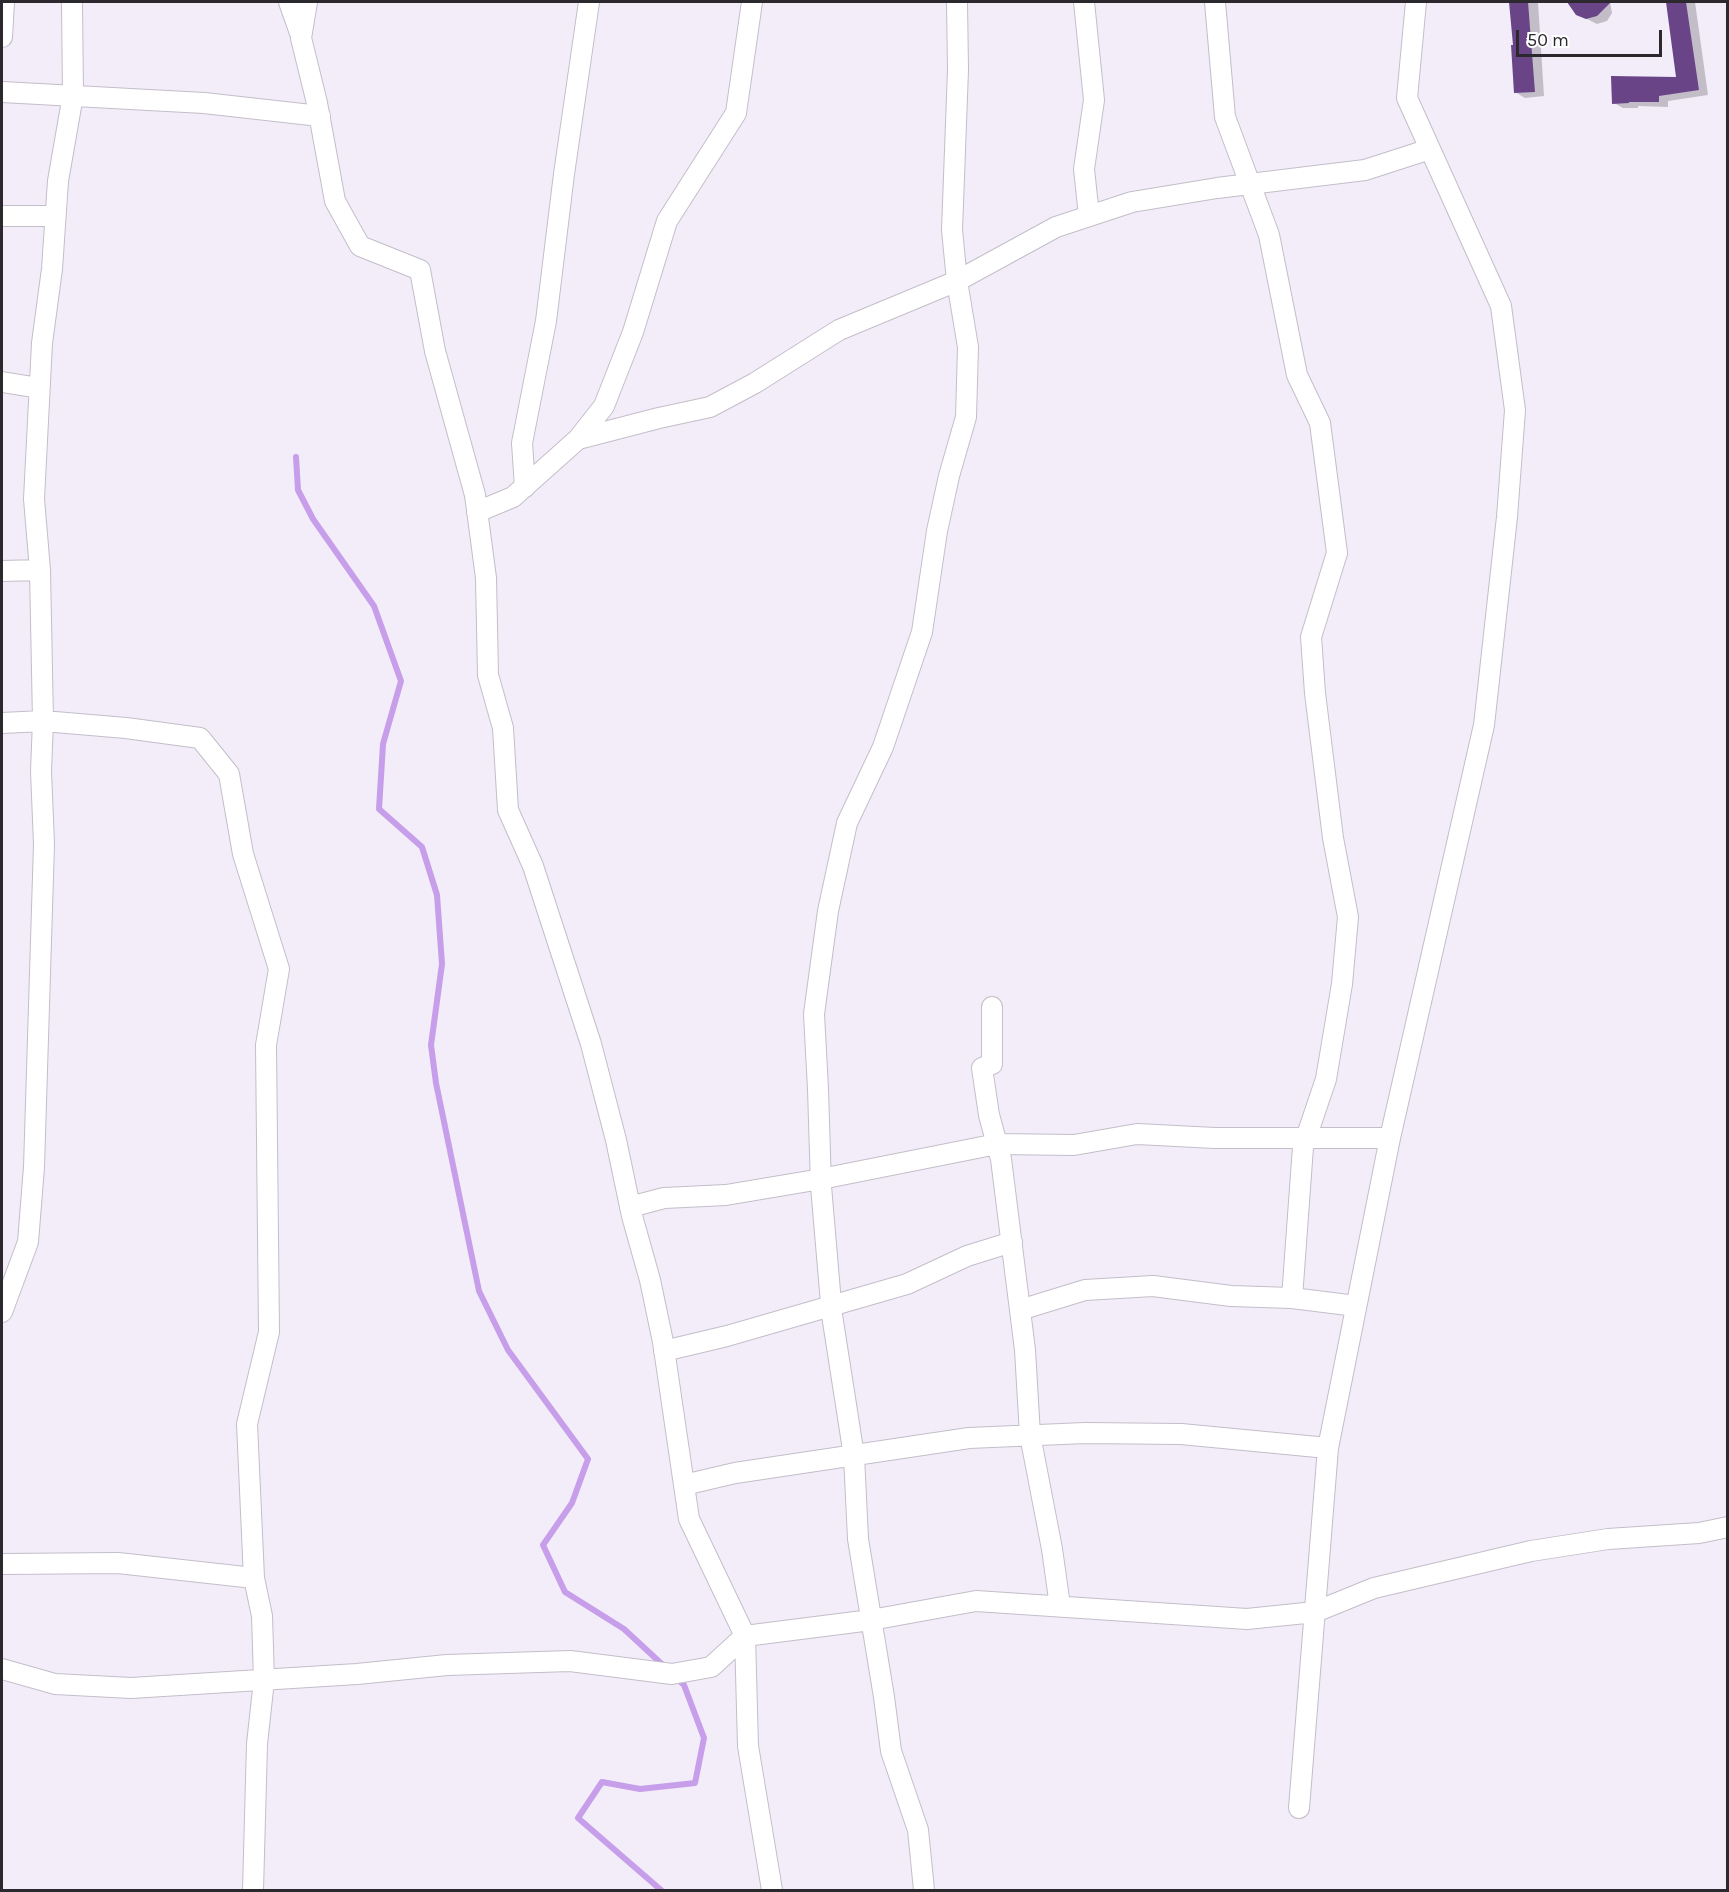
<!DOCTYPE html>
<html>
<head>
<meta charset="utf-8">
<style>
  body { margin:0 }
  #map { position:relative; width:1729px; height:1892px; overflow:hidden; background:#f3edf9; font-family:Karla,sans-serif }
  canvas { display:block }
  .frame { position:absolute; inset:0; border:3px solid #2b292d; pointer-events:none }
  .scale { position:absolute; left:1516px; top:30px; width:146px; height:27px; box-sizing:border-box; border:3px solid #2b292d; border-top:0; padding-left:8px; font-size:18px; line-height:21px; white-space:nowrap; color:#2b292d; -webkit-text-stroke:4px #fff; paint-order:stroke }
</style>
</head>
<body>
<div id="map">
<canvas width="1729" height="1892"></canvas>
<div class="frame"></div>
<div class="scale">50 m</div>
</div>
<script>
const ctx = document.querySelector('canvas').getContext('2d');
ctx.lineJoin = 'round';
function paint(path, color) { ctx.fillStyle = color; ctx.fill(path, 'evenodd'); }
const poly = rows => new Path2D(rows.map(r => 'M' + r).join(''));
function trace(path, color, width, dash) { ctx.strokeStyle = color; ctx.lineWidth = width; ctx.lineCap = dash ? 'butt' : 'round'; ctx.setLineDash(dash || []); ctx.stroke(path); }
paint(poly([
  [1511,2,1538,2,1544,96,1525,98,1515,92,1514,46],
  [1573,2,1610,2,1612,13,1607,21,1597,24,1577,14,1574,10],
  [1667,2,1695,2,1708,95,1668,101,1668,107,1638,106,1638,108,1623,108,1614,103,1678,79]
]), '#0003');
trace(poly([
  [296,457,298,490,313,519,374,606,401,681,383,744,379,809,422,847,437,895,442,964,431,1045,436,1083,479,1291,508,1350,588,1459,572,1503,543,1545,565,1592,624,1629,665,1667],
  [661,1890,578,1818,602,1782,640,1789,695,1783,704,1738,684,1685,677,1679]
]), '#c69ee9', 6);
paint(poly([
  [1509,2,1528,2,1535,92,1514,93,1511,45,1513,45],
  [1567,2,1611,2,1597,16,1586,19,1576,15],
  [1666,2,1686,2,1699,90,1659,96,1659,102,1629,102,1629,103,1612,104,1611,76,1676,77]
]), '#694487');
const minor = poly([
  [289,2,300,33],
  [307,2,301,38,317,103,335,201,360,246,420,270,435,351,475,495,486,578,488,675,503,728,508,810,533,866,591,1044,616,1140,632,1216,650,1280,663,1342,689,1519,745,1636,748,1746,772,1890],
  [1084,2,1094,100,1084,169,1089,216],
  [1215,2,1225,117,1269,235,1297,375,1320,423,1337,553,1311,637,1315,693,1333,838,1348,917,1342,984,1326,1079,1303,1147,1292,1298],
  [2,37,4,2],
  [2,92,204,103,320,116],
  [2,216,55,216],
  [2,382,39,388],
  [578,439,659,418,710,407,755,383,839,330,957,281,1056,227,1132,202,1217,188,1365,170,1430,149],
  [525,487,522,443,546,321,564,174,589,2],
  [477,512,513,497,578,439,604,406,633,332,667,221,736,113,752,2],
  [2,571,40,570],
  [2,723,43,721,126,728,200,738,229,774,243,854,279,969,266,1045,269,1332,247,1424,254,1578,262,1616,264,1680,257,1744,253,1890],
  [992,1007,992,1064,982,1068,989,1115,1001,1159,1025,1350,1030,1435,1052,1549,1060,1606],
  [630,1207,664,1198,726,1195,821,1179,997,1144,1074,1145,1137,1134,1215,1138,1390,1138],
  [1020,1310,1085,1290,1153,1286,1231,1296,1292,1298,1356,1306],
  [2,1312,28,1242,34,1167,44,844,41,771,43,721,40,570,34,499,42,343,52,269,58,181,73,95,72,2],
  [664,1351,727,1336,907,1284,967,1256,1012,1242],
  [684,1485,735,1473,969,1438,1085,1433,1181,1434,1328,1448],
  [2,1564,118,1563,254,1578],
  [2,1669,55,1684,131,1688,357,1674,447,1665,570,1661,672,1674,711,1667,745,1636,871,1620,976,1601,1247,1619,1315,1612,1374,1588,1531,1551,1608,1539,1699,1533,1728,1527],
  [1299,1808,1328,1448,1390,1138,1484,725,1507,517,1515,410,1501,306,1407,98,1416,2],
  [924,1890,918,1830,891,1751,884,1697,858,1539,854,1456,832,1315,821,1186,818,1089,814,1014,828,911,847,823,883,747,922,632,937,531,949,476,966,417,968,347,957,281,952,230,958,70,957,2]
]);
trace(minor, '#c3bec9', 22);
trace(minor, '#fff', 20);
</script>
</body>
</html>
